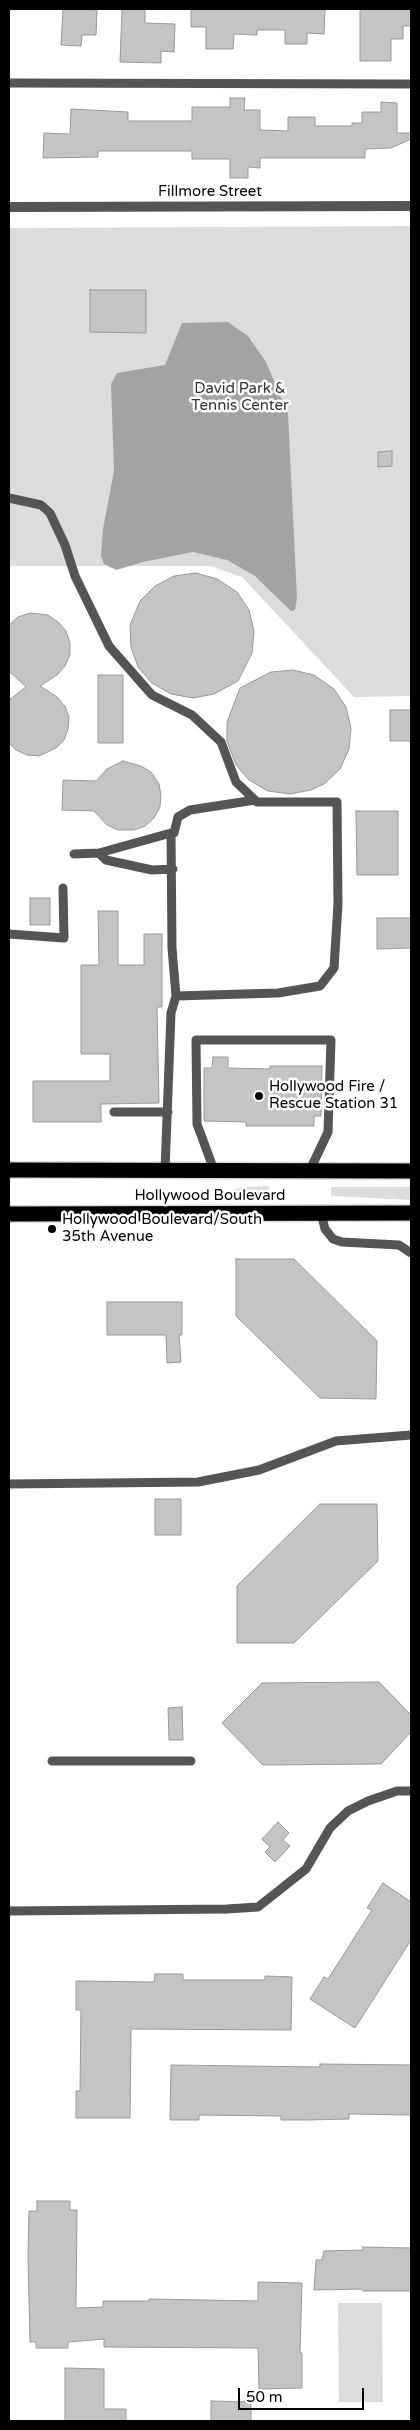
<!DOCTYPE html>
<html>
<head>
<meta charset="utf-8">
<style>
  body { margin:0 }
  #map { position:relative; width:420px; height:2430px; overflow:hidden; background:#fff; font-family:"Varela Round",sans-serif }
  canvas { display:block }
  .frame { position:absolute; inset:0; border:10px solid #000; pointer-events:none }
  .scale { position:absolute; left:238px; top:2388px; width:126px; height:22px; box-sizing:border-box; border:2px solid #000; border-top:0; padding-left:6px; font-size:15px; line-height:18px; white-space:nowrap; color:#000; -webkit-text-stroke:4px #fff; paint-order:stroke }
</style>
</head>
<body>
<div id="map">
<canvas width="420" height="2430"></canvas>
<div class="frame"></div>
<div class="scale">50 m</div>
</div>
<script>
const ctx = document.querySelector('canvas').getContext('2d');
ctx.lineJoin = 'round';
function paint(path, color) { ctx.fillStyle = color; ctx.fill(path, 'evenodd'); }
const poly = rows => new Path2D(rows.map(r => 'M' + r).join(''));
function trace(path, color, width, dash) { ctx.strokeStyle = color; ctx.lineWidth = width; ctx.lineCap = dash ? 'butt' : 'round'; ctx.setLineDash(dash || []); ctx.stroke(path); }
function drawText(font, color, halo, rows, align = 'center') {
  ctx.font = font + ' "Varela Round",sans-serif'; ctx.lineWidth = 5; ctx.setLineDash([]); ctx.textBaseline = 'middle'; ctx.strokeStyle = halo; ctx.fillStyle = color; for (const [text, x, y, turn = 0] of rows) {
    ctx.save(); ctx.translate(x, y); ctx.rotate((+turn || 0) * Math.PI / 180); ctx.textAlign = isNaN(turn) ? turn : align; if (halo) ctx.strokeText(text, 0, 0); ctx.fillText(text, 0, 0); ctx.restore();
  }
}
paint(poly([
  [411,226,411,696,354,697,242,577,211,566,9,566,9,228],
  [268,1186,270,1191,266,1196,206,1196,244,1187],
  [331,1187,411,1187,411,1200,331,1196],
  [338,2303,382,2303,383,2402,339,2402]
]), '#dcdcdc');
paint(poly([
  [228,322,248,336,266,362,288,414,297,598,295,610,291,611,255,576,227,560,193,552,143,562,116,570,104,564,101,556,103,529,114,471,111,384,117,373,165,365,182,323]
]), '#a3a3a3');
const building = poly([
  [63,9,97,10,96,35,82,35,81,46,61,45,63,9],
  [122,9,145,9,145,23,175,24,174,52,161,51,161,63,120,62,122,9],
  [191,9,325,9,324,34,307,33,307,44,285,44,285,30,257,30,257,35,234,34,233,49,206,49,206,27,191,27,191,9],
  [360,9,411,9,411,26,403,26,403,39,391,39,391,61,360,61,360,9],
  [230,98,245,98,244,110,260,110,260,130,288,131,288,117,315,117,315,126,352,126,352,123,362,123,362,112,381,112,381,102,397,103,397,133,411,133,411,139,391,148,365,149,365,158,260,158,260,168,248,167,248,178,230,178,230,159,192,159,192,151,98,151,98,157,43,158,44,133,70,134,71,109,128,112,128,121,192,121,192,107,230,107,230,98],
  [90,290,146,290,146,333,90,332,90,290],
  [392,451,392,466,378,467,378,452,392,451],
  [196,573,217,579,237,592,249,610,254,631,252,653,238,681,214,694,193,698,171,694,152,683,138,667,131,647,130,625,140,601,155,586,174,576,196,573],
  [30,613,48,615,58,622,66,631,70,643,70,655,65,666,57,675,40,686,57,697,65,706,69,717,68,729,64,740,56,748,39,756,27,755,16,750,9,743,9,700,26,687,9,671,9,625,18,617,30,613],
  [293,670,314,675,334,689,346,707,351,728,349,749,340,769,324,784,311,790,290,794,268,791,249,780,236,765,227,741,227,722,240,688,271,672,293,670],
  [98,675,123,675,123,743,98,743,98,675],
  [390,710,411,710,411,741,390,741,390,710],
  [123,761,141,766,151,772,159,784,161,795,160,807,154,818,145,826,134,830,118,830,107,825,94,811,62,810,63,780,96,781,107,769,123,761],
  [356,811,398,811,398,875,357,875,356,811],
  [30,898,50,898,50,925,30,925,30,898],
  [98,911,118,911,118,965,144,965,144,934,162,934,162,1007,157,1007,159,1103,101,1104,101,1122,33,1122,33,1081,110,1081,110,1054,81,1054,81,965,99,965,98,911],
  [377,918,411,918,411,948,377,949,377,918],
  [213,1057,228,1057,228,1068,270,1069,270,1066,322,1066,321,1116,314,1116,314,1126,246,1126,246,1122,204,1121,204,1068,212,1068,213,1057],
  [236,1259,294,1259,377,1341,376,1399,320,1398,236,1316,236,1259],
  [107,1302,182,1302,182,1335,179,1335,181,1362,167,1363,166,1335,107,1335,107,1302],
  [155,1499,181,1499,181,1535,155,1535,155,1499],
  [320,1504,377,1504,378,1561,294,1643,237,1643,237,1586,320,1504],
  [379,1682,411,1715,411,1732,381,1764,263,1765,222,1723,262,1683,379,1682],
  [182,1707,183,1740,169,1740,168,1708,182,1707],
  [278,1822,289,1833,283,1840,290,1846,275,1862,265,1852,270,1847,262,1839,278,1822],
  [383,1883,411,1902,411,1940,355,2028,310,1999,324,1977,328,1979,372,1910,367,1908,383,1883],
  [155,1974,183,1974,183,1980,265,1980,265,1976,292,1977,291,2030,131,2029,130,2118,76,2118,76,2091,80,2091,81,2010,76,2010,76,1981,154,1982,155,1974],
  [320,2064,411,2065,411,2115,349,2114,349,2119,307,2120,281,2120,281,2116,199,2115,199,2120,170,2120,171,2065,320,2067,320,2064],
  [37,2201,70,2201,70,2210,77,2210,76,2308,103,2307,103,2301,149,2301,149,2299,258,2301,258,2282,302,2283,300,2353,302,2353,302,2388,259,2389,258,2348,104,2347,104,2339,68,2342,68,2348,36,2348,36,2342,30,2342,28,2256,29,2211,37,2211,37,2201],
  [363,2247,411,2248,411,2291,363,2291,362,2289,314,2290,316,2260,322,2260,324,2251,363,2250,363,2247],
  [65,2368,104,2369,104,2409,126,2409,126,2421,65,2421,65,2368],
  [211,2401,251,2402,251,2421,211,2421,211,2401]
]);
paint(building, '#c4c4c4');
trace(building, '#999', 1);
const highway = poly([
  [9,1170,411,1171],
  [9,1214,411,1213]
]);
trace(highway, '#dbdbdb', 18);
trace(poly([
  [9,83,411,84],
  [9,498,41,505,50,513,65,545,75,576,109,646,152,695,192,715,221,742,236,782,257,802,337,802,338,904,334,968,320,986,278,993,176,996,171,1013,165,1170],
  [99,853,106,860,152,870,173,869],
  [74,854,99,853,171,833],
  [9,934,64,938,63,888],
  [176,996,172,948,171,833,174,833,178,817,190,810,255,800],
  [114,1112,168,1112],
  [214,1170,197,1124,196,1040,331,1040,328,1132,310,1170],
  [321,1213,325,1229,333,1239,342,1242,399,1245,411,1253],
  [9,1484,198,1482,259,1470,336,1441,411,1435],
  [52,1761,191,1761],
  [9,1911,227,1909,258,1907,306,1869,330,1828,348,1811,368,1801,397,1791,411,1791]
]), '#555', 9);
trace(poly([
  [9,207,411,206]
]), '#555', 10);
trace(highway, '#000', 15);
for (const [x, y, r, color] of [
  [259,1096,5,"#000"],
  [52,1229,5,"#000"]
]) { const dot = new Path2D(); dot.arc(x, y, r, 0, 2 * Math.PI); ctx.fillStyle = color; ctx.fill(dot); trace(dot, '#fff', 2); }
drawText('15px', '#000', '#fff', [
  ["Fillmore Street",210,192],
  ["Hollywood Boulevard",210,1196]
]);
drawText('15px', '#333', '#fff', [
  ["David Park &",240,389],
  ["Tennis Center",240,406]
]);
drawText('15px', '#000', '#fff', [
  ["Hollywood Fire /",269,1087],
  ["Rescue Station 31",269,1104],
  ["Hollywood Boulevard/South",62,1220],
  ["35th Avenue",62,1237]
], 'left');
</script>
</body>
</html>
